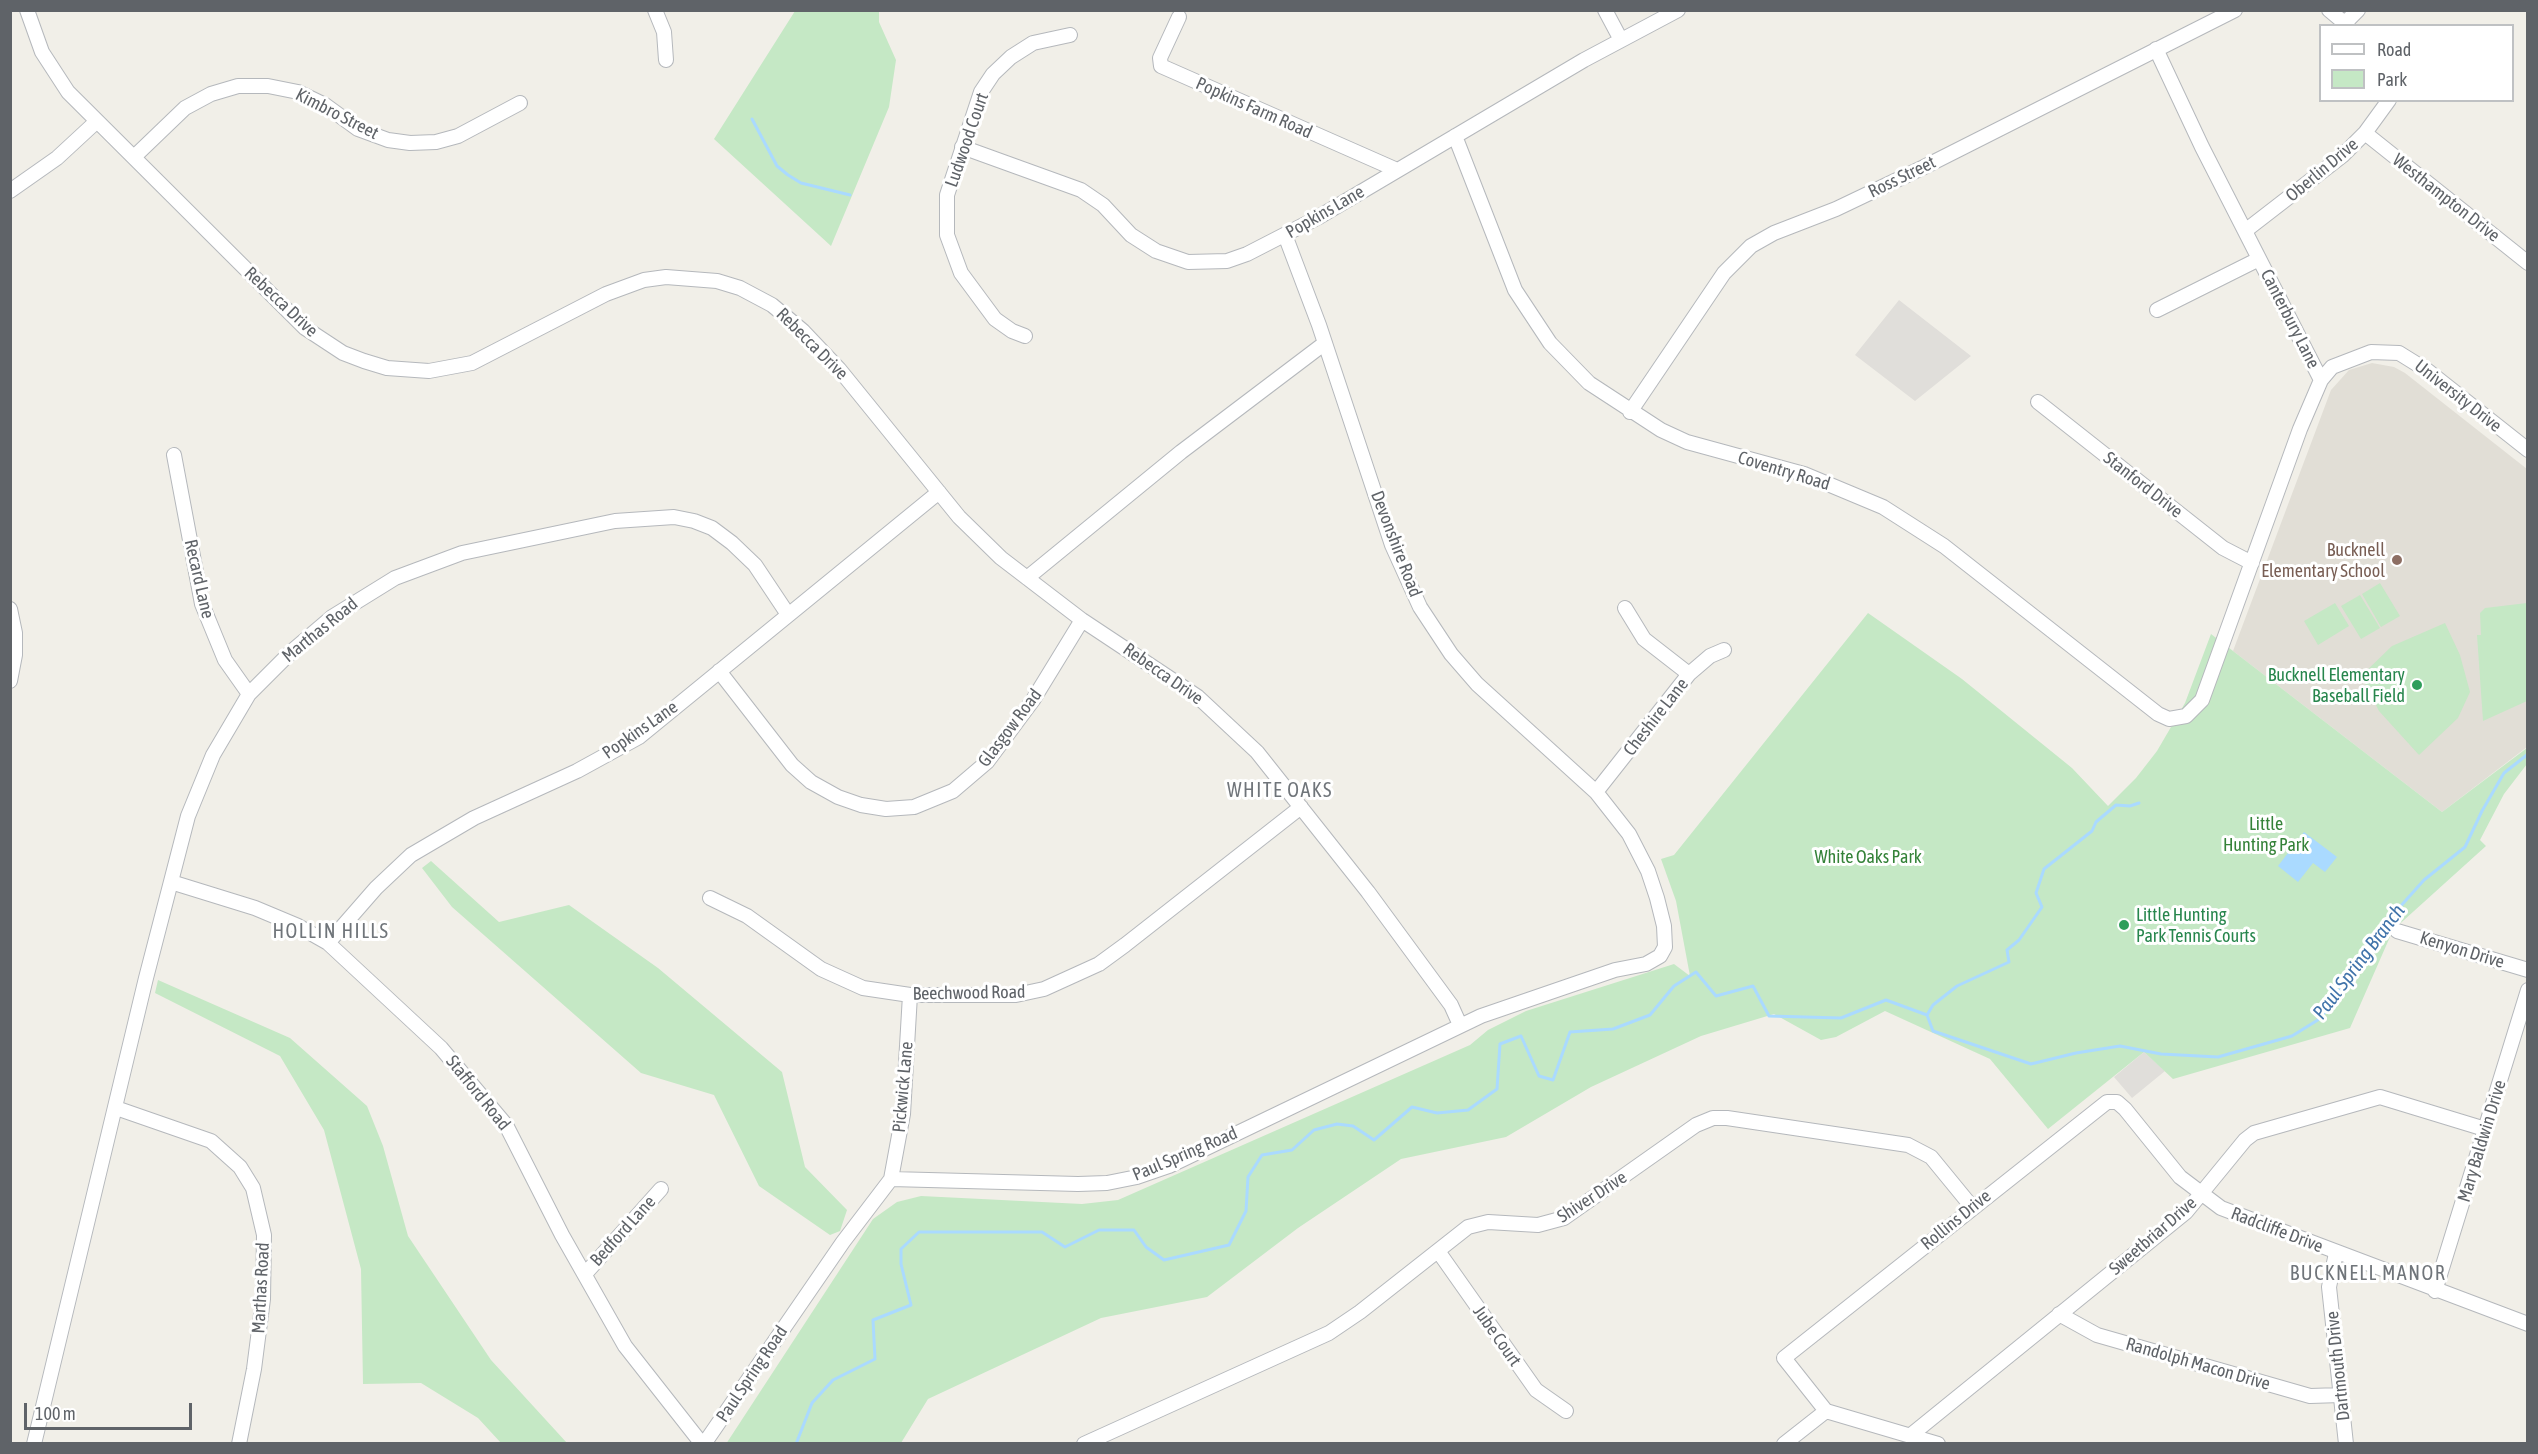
<!DOCTYPE html>
<html>
<head>
<meta charset="utf-8">
<style>
  body { margin:0 }
  #map { position:relative; width:2538px; height:1454px; overflow:hidden; background:#f1efe8; font-family:"Asap Condensed",sans-serif }
  canvas { display:block }
  .frame { position:absolute; inset:0; border:12px solid #5f6368; pointer-events:none }
  .legend { position:absolute; left:2319px; top:24px; width:195px; height:78px; box-sizing:border-box; background:#fff; border:2px solid #bfc1c3; margin:0; padding:8px 10px; list-style:none; font-size:18px; color:#5f6368 }
  .legend li { display:flex; align-items:center; gap:12px; height:30px }
  .legend b { width:30px; border:2px solid #bfc1c3 }
  .scale { position:absolute; left:24px; top:1403px; width:168px; height:27px; box-sizing:border-box; border:3px solid #5f6368; border-top:0; padding-left:8px; font-size:18px; line-height:21px; white-space:nowrap; color:#5f6368; -webkit-text-stroke:4px #fff; paint-order:stroke }
</style>
</head>
<body>
<div id="map">
<canvas width="2538" height="1454"></canvas>
<div class="frame"></div>
<ul class="legend">
<li><b style="height:8px;background:#fff"></b>Road</li>
<li><b style="height:16px;background:#c5e8c5"></b>Park</li>
</ul>
<div class="scale">100 m</div>
</div>
<script>
const ctx = document.querySelector('canvas').getContext('2d');
ctx.lineJoin = 'round';
function paint(path, color) { ctx.fillStyle = color; ctx.fill(path, 'evenodd'); }
const poly = rows => new Path2D(rows.map(r => 'M' + r).join(''));
function trace(path, color, width, dash) { ctx.strokeStyle = color; ctx.lineWidth = width; ctx.lineCap = dash ? 'butt' : 'round'; ctx.setLineDash(dash || []); ctx.stroke(path); }
function drawText(font, color, halo, rows, align = 'center') {
  ctx.font = font + ' "Asap Condensed",sans-serif'; ctx.lineWidth = 6; ctx.setLineDash([]); ctx.textBaseline = 'middle'; ctx.strokeStyle = halo; ctx.fillStyle = color; for (const [text, x, y, turn = 0] of rows) {
    ctx.save(); ctx.translate(x, y); ctx.rotate((+turn || 0) * Math.PI / 180); ctx.textAlign = isNaN(turn) ? turn : align; if (halo) ctx.strokeText(text, 0, 0); ctx.fillText(text, 0, 0); ctx.restore();
  }
}
paint(poly([
  [1899,300,1971,356,1915,401,1855,355],
  [2144,1052,2165,1071,2132,1098,2114,1077]
]), '#e0deda');
paint(poly([
  [2372,363,2394,367,2405,373,2527,469,2527,747,2442,812,2233,651,2331,390,2349,370]
]), '#e1ded6');
paint(poly([
  [795,11,879,11,879,22,896,60,889,107,831,246,714,139],
  [2380,583,2400,616,2381,627,2362,594],
  [2360,595,2380,628,2361,639,2341,606],
  [2335,603,2349,626,2318,645,2304,621],
  [2527,603,2527,701,2483,721,2477,635,2481,635,2480,613,2485,608],
  [1868,613,1962,679,2072,768,2108,806,2136,778,2157,751,2185,703,2211,634,2442,812,2527,748,2527,764,2504,794,2480,840,2486,846,2393,930,2350,1028,2173,1079,2144,1052,2048,1129,1990,1059,1885,1011,1836,1037,1821,1040,1774,1014,1701,1036,1591,1087,1506,1137,1401,1159,1298,1228,1207,1297,1101,1318,928,1399,901,1443,726,1444,873,1219,897,1202,921,1196,1082,1204,1118,1200,1470,1045,1488,1030,1526,1011,1674,964,1690,976,1676,901,1661,859,1674,855],
  [2445,623,2460,655,2470,692,2458,718,2419,755,2379,711,2361,676,2392,646],
  [431,861,499,922,569,905,658,968,782,1072,805,1167,847,1210,840,1231,830,1235,759,1186,714,1095,641,1073,452,907,422,868],
  [158,980,290,1038,367,1106,383,1146,408,1236,491,1360,567,1443,501,1443,478,1418,421,1383,363,1384,361,1269,324,1130,280,1056,155,993]
]), '#c5e8c5');
paint(poly([
  [2304,832,2337,857,2325,872,2313,863,2298,882,2278,866]
]), '#aadaff');
trace(poly([
  [752,119,777,166,788,175,801,183,850,195],
  [1927,1015,1933,1005,1957,986,2009,962,2007,950,2019,940,2042,907,2036,893,2044,869,2092,831,2096,822,2116,805,2130,806,2139,803],
  [796,1444,812,1403,833,1380,875,1359,873,1320,911,1305,901,1264,901,1249,919,1232,1042,1232,1065,1247,1099,1230,1134,1230,1146,1247,1164,1260,1229,1245,1246,1211,1248,1177,1262,1155,1292,1150,1314,1130,1337,1124,1353,1126,1374,1140,1412,1107,1437,1113,1468,1110,1497,1089,1500,1044,1521,1036,1539,1076,1553,1080,1570,1032,1613,1029,1650,1015,1674,986,1696,972,1716,996,1753,986,1769,1016,1841,1018,1886,1000,1927,1015,1933,1031,2031,1064,2076,1053,2120,1046,2161,1054,2218,1057,2292,1036,2321,1018,2381,928,2424,880,2465,847,2482,811,2504,773,2528,754]
]), '#aadaff', 3);
const minor = poly([
  [27,10,42,52,68,92,305,328,343,353,364,361,387,368,429,371,472,363,606,294,644,280,666,277,717,281,740,288,772,305,803,331,839,369,959,517,1001,558,1082,620,1198,697,1257,752,1368,892,1451,1005,1460,1025],
  [655,10,664,32,666,60],
  [1605,10,1621,40],
  [2329,10,2348,26],
  [1179,17,1160,58,1161,66,1397,170],
  [2345,23,2358,10],
  [2156,49,2202,147,2321,380],
  [2365,133,2528,263],
  [1455,136,1515,290,1550,343,1589,383,1661,430,1687,442,1804,474,1883,507,1944,546,2158,714,2169,719,2186,716,2202,700,2300,429,2321,380,2332,367,2371,352,2399,353,2428,371,2528,450],
  [962,147,1081,190,1103,205,1131,235,1156,251,1188,262,1227,261,1247,254,1317,218,1584,60,1678,10],
  [134,157,185,108,211,94,238,86,268,86,298,92,325,105,358,129,388,140,410,143,436,142,458,136,520,103],
  [10,191,57,158,97,121],
  [2245,231,2342,156,2365,133,2389,100],
  [2157,310,2259,259],
  [1025,336,1012,331,995,319,961,273,947,235,947,195,981,92,993,74,1011,57,1033,43,1070,35],
  [2038,402,2223,548,2252,563],
  [1630,412,1724,273,1751,246,1774,233,1836,209,1924,167,2235,10],
  [174,455,202,604,225,660,249,694],
  [1027,578,1181,452,1325,343],
  [1625,608,1644,639,1689,674],
  [10,609,15,633,15,655,10,681],
  [719,671,792,765,811,782,838,797,861,805,886,809,914,807,953,791,987,762,1033,700,1082,620],
  [1596,792,1689,674,1710,656,1724,650],
  [171,882,255,908,298,926,328,943,441,1048,506,1125,562,1235,625,1346,702,1444],
  [710,898,747,916,821,969,863,988,910,995,1016,995,1044,989,1099,964,1125,945,1301,807],
  [2397,931,2528,970],
  [328,943,376,888,411,855,474,818,577,771,639,737,939,492],
  [116,1108,211,1141,240,1167,253,1188,264,1235,263,1299,254,1369,239,1444],
  [891,1179,903,1114,910,995],
  [1438,1251,1536,1390,1566,1411],
  [2336,1253,2329,1287,2346,1444],
  [585,1274,661,1189],
  [2435,1291,2528,990],
  [2059,1314,2097,1335,2310,1396,2341,1395],
  [1911,1435,2186,1212,2245,1140,2254,1133,2380,1097,2485,1129],
  [34,1444,146,978,188,816,213,755,249,694,292,651,332,617,395,578,462,553,615,521,674,517,694,521,712,528,732,543,755,565,787,613],
  [704,1444,843,1242,891,1179,1078,1184,1107,1183,1137,1177,1169,1166,1481,1016,1615,970,1646,964,1660,956,1665,947,1664,926,1657,898,1648,871,1629,834,1596,792,1477,684,1451,654,1420,607,1392,545,1319,325,1285,235],
  [1084,1444,1329,1333,1360,1312,1468,1227,1488,1222,1538,1225,1564,1218,1696,1125,1713,1118,1727,1118,1908,1145,1931,1157,1972,1207],
  [1784,1444,1826,1411],
  [1938,1444,1826,1411,1784,1358,2107,1102,2117,1102,2125,1109,2180,1177,2221,1208,2528,1324]
]);
trace(minor, '#b5b8bc', 16);
trace(minor, '#fff', 14);
for (const [x, y, r, color] of [
  [2397,560,6,"#8d6e63"],
  [2417,685,6,"#2e9e5b"],
  [2124,925,6,"#2e9e5b"]
]) { const dot = new Path2D(); dot.arc(x, y, r, 0, 2 * Math.PI); ctx.fillStyle = color; ctx.fill(dot); trace(dot, '#fff', 2); }
drawText('18px', '#5f6368', '#fff', [
  ["Popkins Farm Road",1254,108,24],
  ["Kimbro Street",337,114,27],
  ["Ludwood Court",967,140,-71],
  ["Oberlin Drive",2322,170,-40],
  ["Ross Street",1902,177,-26],
  ["Westhampton Drive",2446,198,38],
  ["Popkins Lane",1325,212,-30],
  ["Rebecca Drive",281,302,43],
  ["Canterbury Lane",2290,319,63],
  ["Rebecca Drive",812,344,45],
  ["University Drive",2458,396,38],
  ["Coventry Road",1784,471,17],
  ["Stanford Drive",2143,485,38],
  ["Devonshire Road",1396,544,69],
  ["Recard Lane",199,579,77],
  ["Marthas Road",320,630,-39],
  ["Rebecca Drive",1163,674,35],
  ["Cheshire Lane",1656,717,-52],
  ["Glasgow Road",1010,728,-53],
  ["Popkins Lane",640,730,-35],
  ["Kenyon Drive",2462,950,17],
  ["Beechwood Road",969,993,-1],
  ["Pickwick Lane",903,1087,-85],
  ["Stafford Road",478,1093,51],
  ["Mary Baldwin Drive",2482,1141,-73],
  ["Paul Spring Road",1185,1154,-23],
  ["Shiver Drive",1592,1197,-33],
  ["Rollins Drive",1956,1220,-39],
  ["Radcliffe Drive",2277,1230,21],
  ["Bedford Lane",623,1231,-48],
  ["Sweetbriar Drive",2153,1236,-41],
  ["Marthas Road",261,1288,-87],
  ["Jube Court",1497,1336,55],
  ["Randolph Macon Drive",2198,1364,16],
  ["Dartmouth Drive",2338,1366,-96],
  ["Paul Spring Road",752,1374,-56]
]);
drawText('18px', '#785e54', '#fff', [
  ["Bucknell",2385,550],
  ["Elementary School",2385,571]
], 'right');
drawText('18px', '#27864d', '#fff', [
  ["Bucknell Elementary",2405,675],
  ["Baseball Field",2405,696],
  ["Little Hunting",2136,915,"left"],
  ["Park Tennis Courts",2136,936,"left"]
], 'right');
drawText('18px', '#348238', '#fff', [
  ["Little",2266,824],
  ["Hunting Park",2266,845],
  ["White Oaks Park",1868,857]
]);
ctx.letterSpacing = '1.5px';
drawText('20px', '#70757a', '#fff', [
  ["WHITE OAKS",1280,791],
  ["HOLLIN HILLS",331,932],
  ["BUCKNELL MANOR",2368,1274]
]);
ctx.letterSpacing = '0px';
drawText('italic 20px', '#4174aa', '#fff', [
  ["Paul Spring Branch",2359,962,-53]
]);
</script>
</body>
</html>
